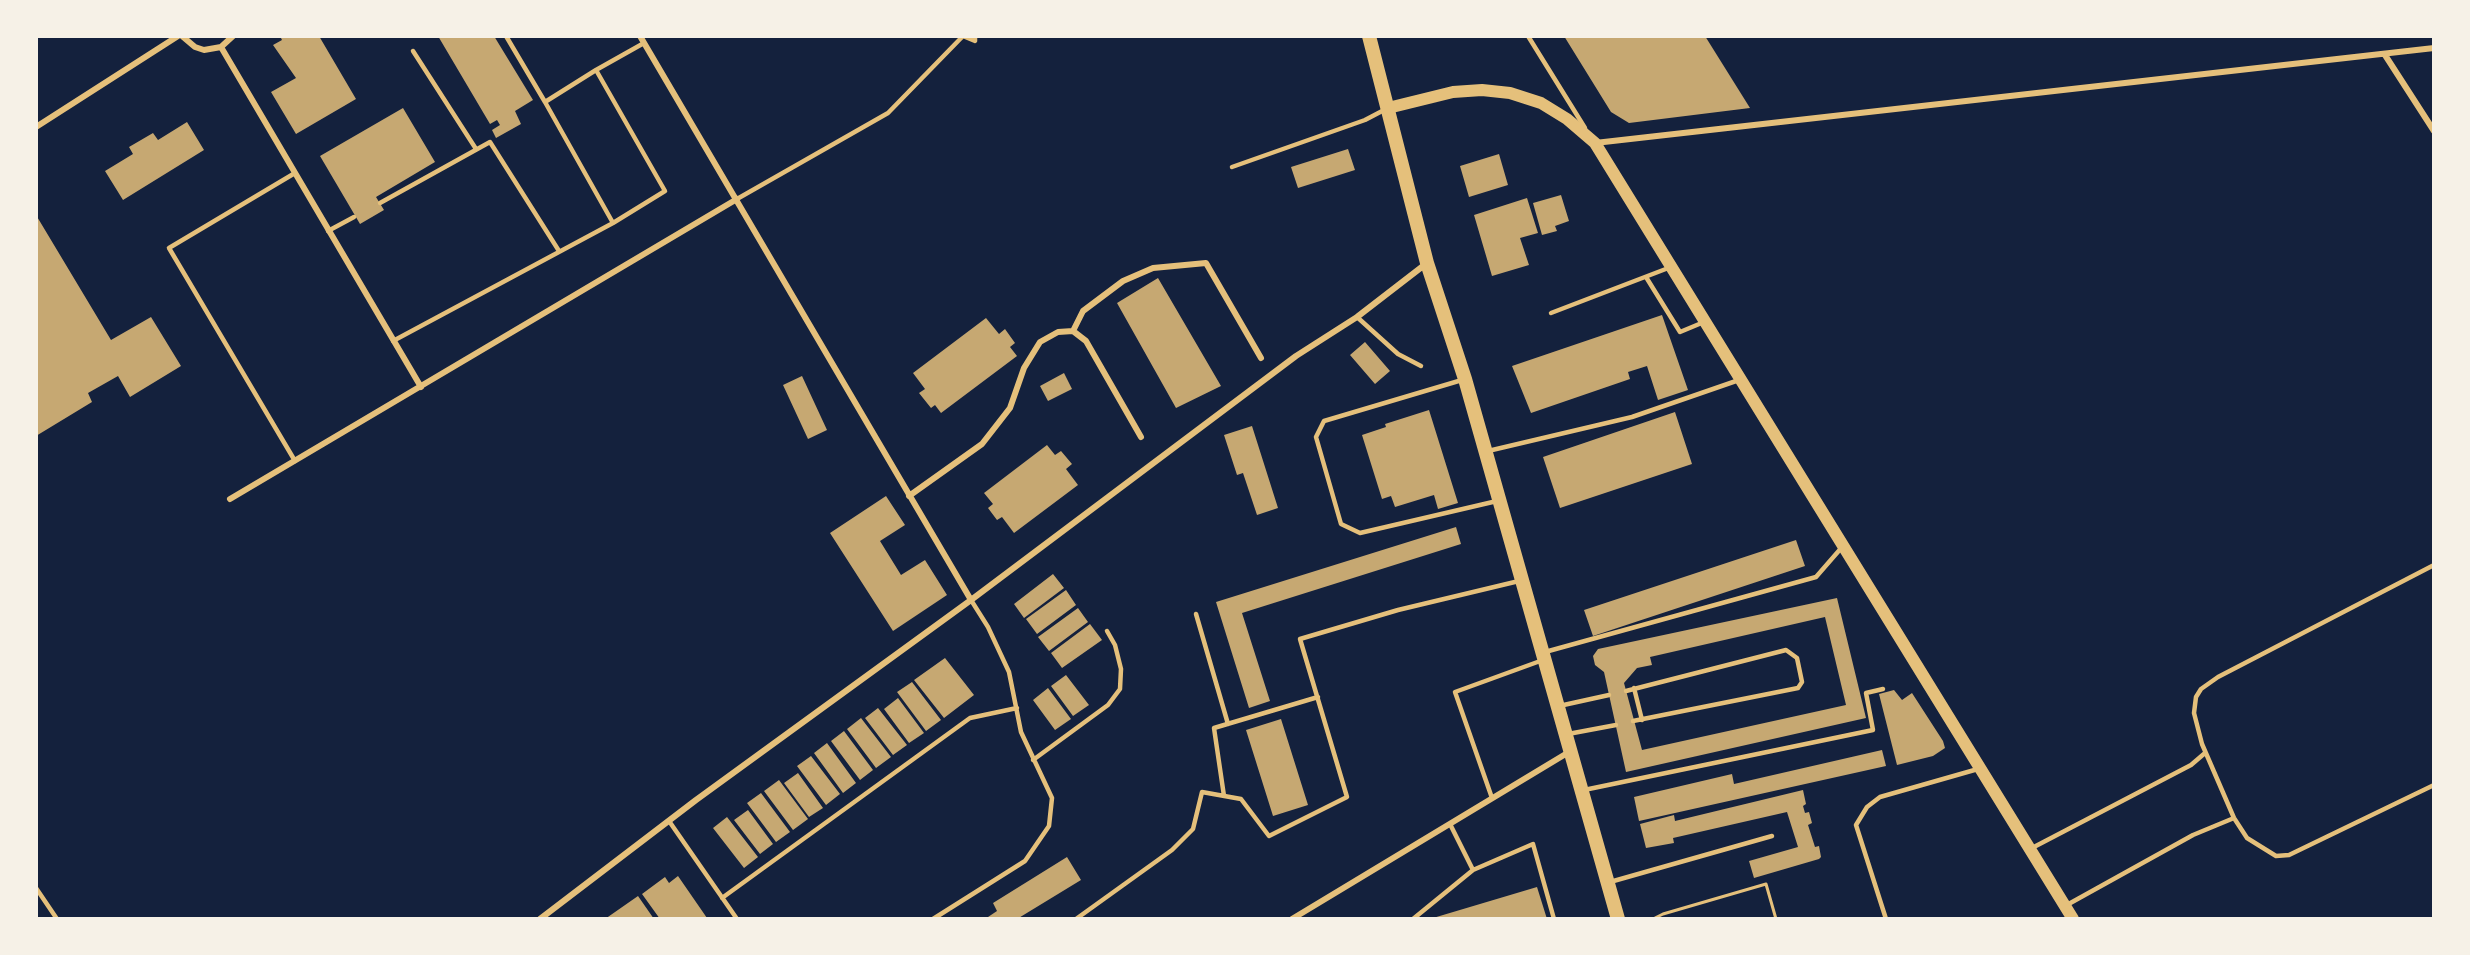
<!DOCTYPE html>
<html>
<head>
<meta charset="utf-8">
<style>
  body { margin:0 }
  #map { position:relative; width:2470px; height:955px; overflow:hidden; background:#14213d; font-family:"PT Sans",sans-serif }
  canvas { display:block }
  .frame { position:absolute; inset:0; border:38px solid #f6f1e7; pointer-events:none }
</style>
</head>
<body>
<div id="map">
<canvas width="2470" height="955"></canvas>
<div class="frame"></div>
</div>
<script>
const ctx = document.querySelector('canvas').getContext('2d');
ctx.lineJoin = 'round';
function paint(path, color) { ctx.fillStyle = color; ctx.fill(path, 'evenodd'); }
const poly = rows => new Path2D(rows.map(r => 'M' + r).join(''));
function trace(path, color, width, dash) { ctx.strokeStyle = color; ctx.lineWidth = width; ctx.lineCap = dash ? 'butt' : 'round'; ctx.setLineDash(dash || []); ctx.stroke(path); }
paint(poly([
  [280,36,319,36,356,99,296,134,271,92,296,78,273,45,282,40],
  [438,36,494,36,533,100,515,111,521,124,496,138,492,130,500,125,497,120,490,124],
  [1564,36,1705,36,1750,108,1629,123,1611,112],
  [403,108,435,162,376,197,384,210,360,224,320,156],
  [187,122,204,150,123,200,105,171,133,154,129,147,153,133,158,140],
  [1348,149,1355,170,1298,188,1291,167],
  [1499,154,1508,185,1469,197,1460,166],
  [1561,195,1569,221,1555,226,1557,231,1542,235,1533,203],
  [1527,198,1538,233,1520,238,1529,265,1492,276,1474,215],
  [36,215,111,340,151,317,181,366,130,397,118,376,88,393,92,402,36,436],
  [1158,278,1221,386,1176,408,1117,303],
  [1662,315,1688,390,1658,400,1647,366,1628,372,1630,379,1531,413,1512,366],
  [986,318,999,334,1005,329,1015,343,1010,347,1017,356,941,413,935,405,931,408,919,393,925,389,913,373],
  [1365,342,1390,371,1375,384,1350,355],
  [1064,373,1072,389,1048,401,1040,386],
  [802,376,827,430,808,439,783,385],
  [1429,410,1458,503,1438,509,1434,495,1395,507,1391,496,1382,499,1362,435,1386,427,1385,424],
  [1675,412,1692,464,1560,508,1543,457],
  [1252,426,1278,508,1257,515,1243,473,1237,475,1224,435],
  [1047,445,1055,455,1061,451,1072,464,1066,469,1078,485,1014,533,1002,517,997,520,988,508,993,504,984,493],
  [886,496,905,525,880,541,901,575,925,560,947,595,893,631,830,533],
  [1456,527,1461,544,1242,613,1270,701,1249,708,1216,602],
  [1796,540,1805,566,1593,636,1584,610],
  [1053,574,1064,588,1024,618,1014,604],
  [1066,590,1076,605,1037,634,1026,619],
  [1837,598,1866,718,1626,772,1604,672,1595,665,1593,656,1598,649],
  [1825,617,1846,705,1642,750,1624,683,1637,668,1652,665,1650,657],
  [1078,608,1088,622,1049,651,1038,637],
  [1090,624,1102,640,1062,668,1051,653],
  [945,658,974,695,944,718,914,680],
  [1066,675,1089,705,1073,716,1051,686],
  [912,682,941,720,926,731,897,692],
  [1048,688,1071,719,1055,730,1033,700],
  [1894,690,1902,700,1912,693,1943,741,1945,748,1933,756,1897,765,1879,694],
  [898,698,924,733,909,743,884,709],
  [878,708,907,745,893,755,865,718],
  [861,718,891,757,876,768,847,729],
  [1281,719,1308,805,1273,816,1246,730],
  [844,731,873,770,860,780,831,741],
  [827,743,856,783,843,793,814,753],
  [1882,750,1886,766,1639,821,1634,797,1732,774,1734,784],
  [811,756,840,794,826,805,797,766],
  [798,773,823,808,809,817,784,783],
  [779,780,808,819,793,830,764,791],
  [1803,790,1806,804,1803,806,1805,813,1809,812,1812,823,1808,825,1815,847,1819,846,1821,857,1819,859,1754,878,1749,861,1798,847,1787,812,1673,838,1674,843,1646,848,1640,824,1674,815,1675,821],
  [761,793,790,832,776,842,747,803],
  [748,810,773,844,760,854,734,820],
  [727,817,758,857,744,868,713,828],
  [1067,857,1081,880,1017,919,985,919,997,911,993,903],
  [678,876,707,918,706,919,660,919,642,894,665,877,669,883],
  [1537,887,1547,919,1434,919,1433,918],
  [638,896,654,919,605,919]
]), '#c6a872');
trace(poly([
  [1655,918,1663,914,1766,884,1776,919]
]), '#e5c07b', 3);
trace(poly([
  [506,36,545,102],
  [963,36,975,41,975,36],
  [1528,36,1585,128],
  [413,51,476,149],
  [596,70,644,43],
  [1232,167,1365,120,1386,109],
  [295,173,169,248,295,461],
  [737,199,888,113,963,36],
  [380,203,490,142,559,251],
  [328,231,354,217],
  [1646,277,1680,332,1704,322],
  [1551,313,1671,267],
  [1357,317,1398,354,1421,366],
  [393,341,613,223,665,191,596,70,545,102,613,223],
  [1462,380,1324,421,1316,437,1341,524,1360,533,1497,501],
  [1488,451,1632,417,1739,380],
  [2434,565,2218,677,2201,689,2196,697,2194,713,2202,744,2234,818,2247,838,2276,856,2289,855,2434,785],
  [1196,614,1228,724],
  [1545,652,1816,577,1843,546],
  [1634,688,1642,720],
  [1626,691,1786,650,1797,658,1802,682,1798,688,1633,721],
  [1559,706,1609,695],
  [1568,734,1616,725],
  [1033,760,1108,705,1120,689,1121,669,1115,645,1107,631],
  [1584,790,1873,730,1866,693,1883,689],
  [1224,796,1214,728,1318,697],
  [1492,798,1455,692,1543,660],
  [669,821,737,919],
  [1450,824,1473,870],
  [2032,848,2191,765,2205,753],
  [1610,882,1772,836],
  [36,888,57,919],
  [722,898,970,718,1017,708],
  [2065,906,2193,835,2234,818],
  [933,919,1025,861,1049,826,1052,798,1021,732,1009,672,988,627,971,600],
  [1076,919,1172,850,1193,829,1202,792,1241,799,1269,836,1347,797,1300,639,1398,610,1519,581],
  [1413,919,1473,870,1533,844,1554,919],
  [1886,919,1856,825,1867,807,1880,797,1978,769]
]), '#e5c07b', 4.5);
trace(poly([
  [182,36,195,47,204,50,221,47,233,36],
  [640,36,971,600],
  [221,47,421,387],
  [2385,55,2434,131],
  [36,127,178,36],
  [1595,143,2434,48],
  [1073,331,1083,311,1123,281,1153,268,1206,263,1261,358],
  [909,496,982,444,1010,408,1024,368,1040,342,1058,332,1073,331,1086,341,1141,437],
  [230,499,737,199],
  [540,919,696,800,971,600,1296,356,1357,317,1427,263],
  [1292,919,1569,752]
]), '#e5c07b', 6);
trace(poly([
  [1388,108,1453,92,1482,90,1510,93,1541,103,1567,119,1595,143,2073,919]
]), '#e5c07b', 12);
trace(poly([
  [1369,36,1427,263,1465,379,1618,919]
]), '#e5c07b', 14);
</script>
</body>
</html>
